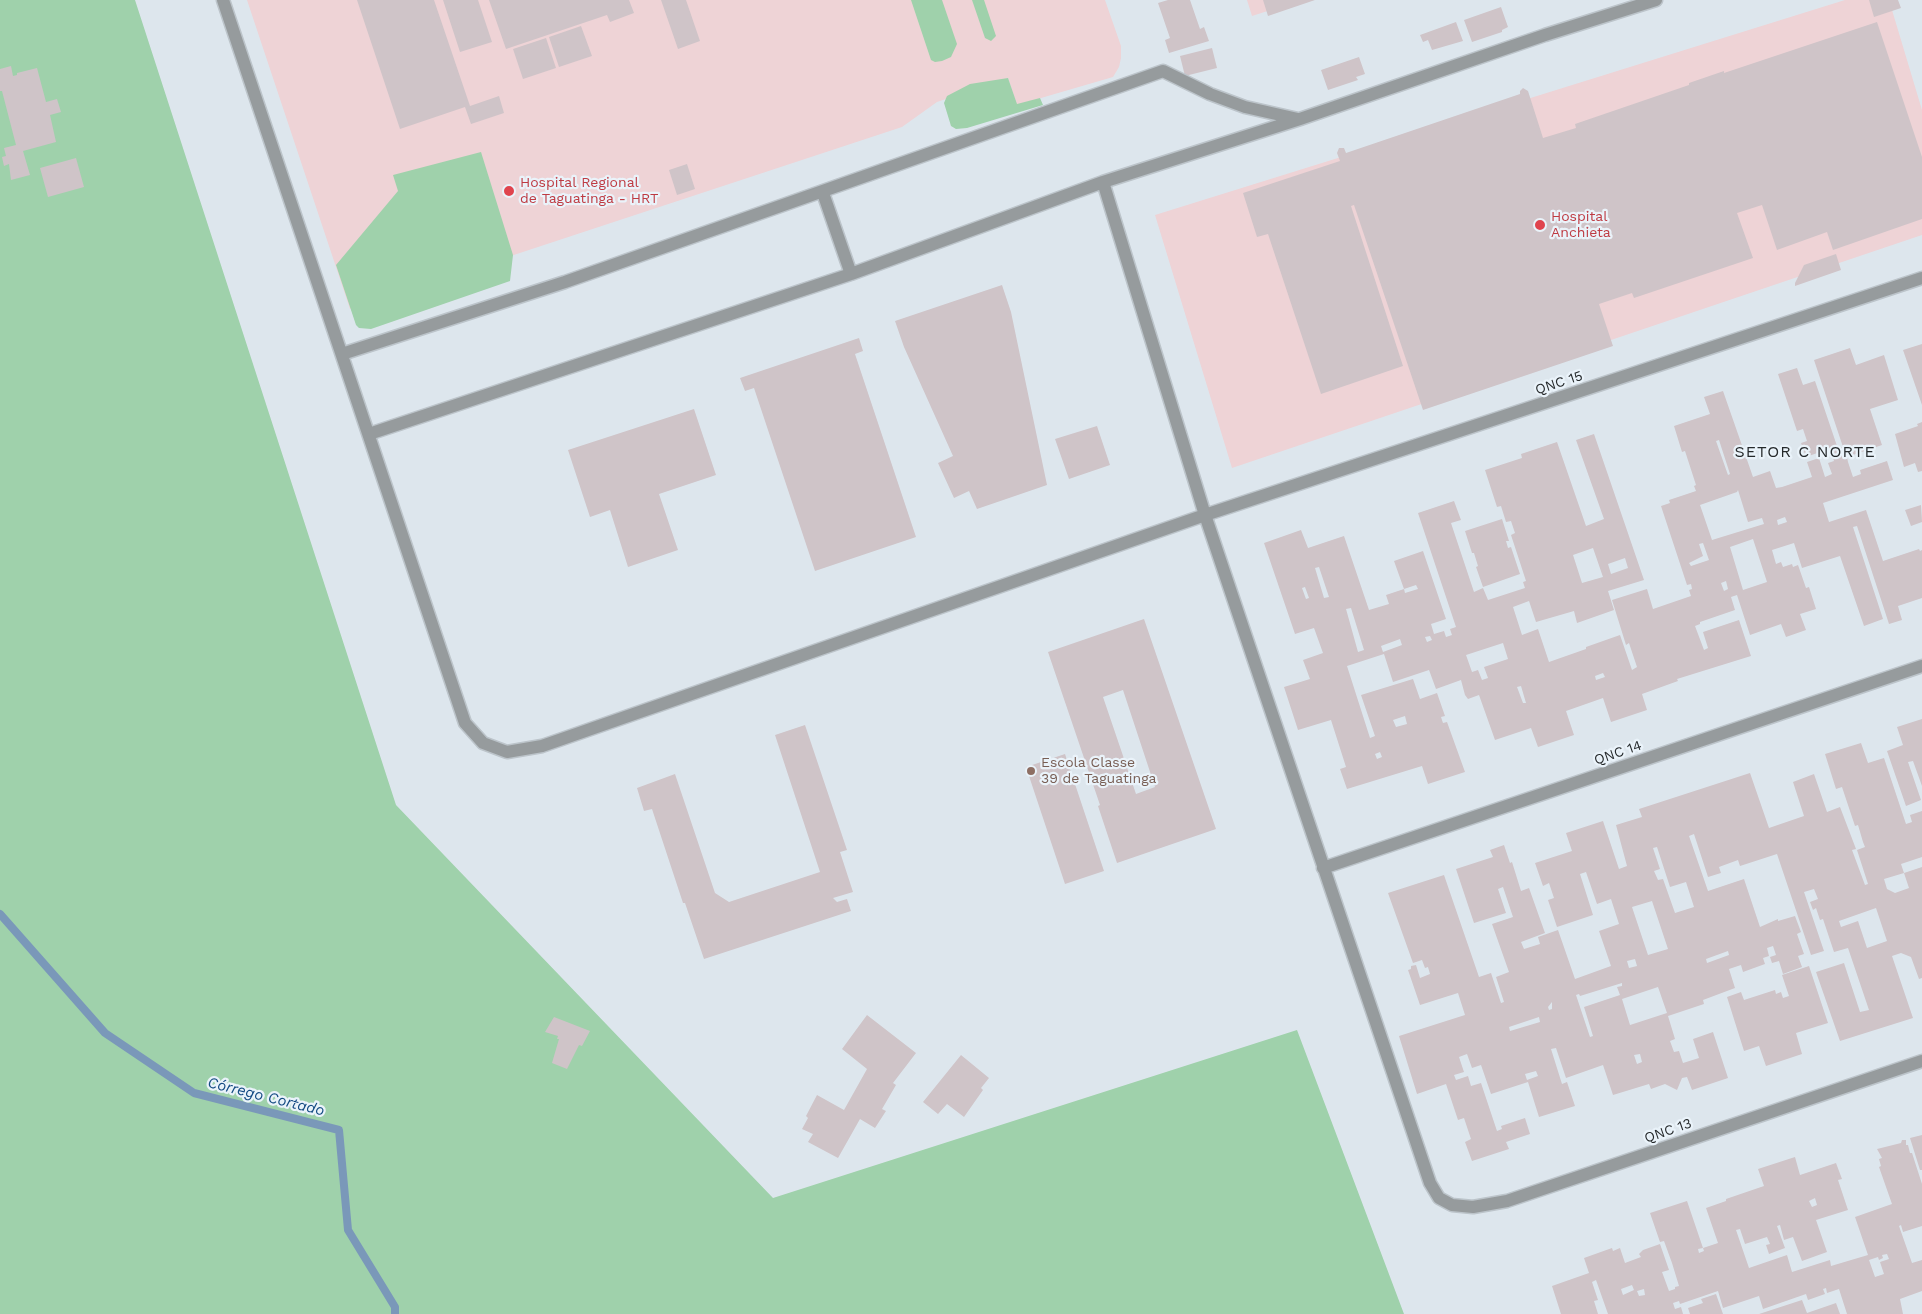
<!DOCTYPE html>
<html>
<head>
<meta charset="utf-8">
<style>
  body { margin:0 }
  canvas { display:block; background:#dde6ed }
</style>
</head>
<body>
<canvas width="1922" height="1314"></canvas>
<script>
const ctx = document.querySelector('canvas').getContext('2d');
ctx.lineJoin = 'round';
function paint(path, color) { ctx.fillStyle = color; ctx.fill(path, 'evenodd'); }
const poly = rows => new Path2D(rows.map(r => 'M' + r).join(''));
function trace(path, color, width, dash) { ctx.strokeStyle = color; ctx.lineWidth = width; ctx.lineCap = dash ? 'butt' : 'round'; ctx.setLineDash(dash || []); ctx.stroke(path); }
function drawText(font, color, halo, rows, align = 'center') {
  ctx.font = font + ' "Work Sans",sans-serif'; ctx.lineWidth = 4.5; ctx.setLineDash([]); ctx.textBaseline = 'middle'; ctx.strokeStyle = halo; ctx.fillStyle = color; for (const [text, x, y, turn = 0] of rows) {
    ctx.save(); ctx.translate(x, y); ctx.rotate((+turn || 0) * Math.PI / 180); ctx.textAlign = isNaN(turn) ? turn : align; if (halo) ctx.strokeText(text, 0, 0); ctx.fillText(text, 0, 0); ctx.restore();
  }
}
paint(poly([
  [247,0,1105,0,1121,46,1121,58,1119,67,1113,77,1017,105,1008,78,937,102,902,127,350,309],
  [1247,0,1302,0,1252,16],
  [1845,0,1889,0,1922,110,1922,235,1232,468,1155,215]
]), '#eed3d6');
paint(poly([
  [0,0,135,0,396,805,773,1198,1297,1030,1404,1314,0,1314],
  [911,0,942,0,957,44,951,57,942,61,935,62,931,60],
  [972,0,984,0,996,36,991,41,985,38],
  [1008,78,1017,104,1040,98,1043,105,967,128,956,129,951,126,944,103,947,96,970,84],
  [481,152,513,255,510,281,371,329,359,328,356,325,336,265,398,191,393,175]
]), '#9fd1ab');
trace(poly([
  [0,914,105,1033,194,1093,339,1130,348,1230,395,1307,395,1314]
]), '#7a98b9', 8);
paint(poly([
  [357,0,434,0,470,106,499,96,504,113,471,124,465,107,400,129],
  [443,0,478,0,492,42,460,52],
  [489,0,629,0,634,13,610,22,607,15,506,49],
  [661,0,686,0,700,41,678,49],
  [1168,0,1190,0,1200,29,1204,27,1209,41,1169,53,1165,40,1170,38,1158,3],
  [1263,0,1315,0,1268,16],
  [1869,0,1898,0,1901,8,1874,17],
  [1501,7,1508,27,1502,30,1502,32,1472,42,1464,20],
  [1456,22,1463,41,1432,50,1428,40,1423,42,1420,35],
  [1877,22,1922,157,1922,219,1833,250,1827,232,1777,250,1762,205,1737,213,1753,258,1634,298,1632,293,1599,304,1613,346,1423,410,1354,205,1351,206,1403,366,1321,394,1268,234,1257,237,1243,193,1340,161,1337,153,1339,148,1344,148,1346,153,1520,94,1520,91,1523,88,1528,91,1543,138,1576,128,1575,124,1689,85,1689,83,1724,71,1724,73],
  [581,26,592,56,559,67,549,37],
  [546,38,556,68,523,79,513,49],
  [1212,48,1217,68,1185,76,1180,56],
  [1359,57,1365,74,1356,77,1358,80,1328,90,1321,70],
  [11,66,13,76,17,75,17,73,37,68,46,102,57,99,61,112,50,115,56,142,23,151,30,175,11,180,9,164,4,166,2,157,6,156,4,148,16,145,2,91,0,91,0,69],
  [76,158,84,187,48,197,40,168],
  [687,164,695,189,677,195,669,170],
  [1836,254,1841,270,1795,286,1795,283,1804,265],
  [1002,285,1011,312,1047,485,977,509,969,491,954,498,938,463,953,456,904,347,895,321],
  [859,338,863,351,855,354,916,537,815,571,754,388,745,391,740,378],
  [1922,344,1922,405,1903,350],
  [1850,348,1856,365,1884,355,1898,400,1870,409,1882,445,1847,457,1848,462,1853,477,1861,474,1860,470,1887,461,1893,480,1823,503,1829,522,1866,510,1883,561,1919,549,1920,551,1922,550,1922,598,1898,606,1902,620,1889,624,1857,526,1853,527,1883,619,1864,626,1840,556,1802,568,1794,543,1772,550,1776,564,1781,562,1783,567,1792,564,1793,567,1798,565,1806,588,1809,587,1816,609,1800,614,1806,630,1786,637,1781,624,1750,635,1737,595,1731,597,1735,610,1700,622,1700,624,1695,626,1704,650,1708,648,1703,632,1739,620,1751,656,1677,679,1678,681,1642,694,1647,710,1611,722,1603,698,1566,711,1574,735,1538,747,1531,728,1495,740,1479,695,1468,699,1465,695,1461,680,1436,689,1429,670,1393,682,1384,654,1347,666,1370,738,1375,736,1361,695,1413,679,1420,699,1437,693,1445,716,1441,717,1443,723,1447,722,1465,772,1428,784,1422,766,1347,789,1340,769,1346,767,1331,720,1298,730,1284,687,1310,679,1303,660,1323,653,1314,628,1295,634,1264,543,1301,530,1308,548,1344,536,1369,610,1389,604,1386,595,1404,589,1405,593,1418,589,1416,585,1404,589,1394,561,1423,551,1446,619,1431,624,1434,634,1444,631,1446,637,1452,635,1450,629,1456,627,1418,513,1454,501,1461,520,1451,523,1474,592,1483,588,1488,600,1525,588,1523,582,1526,581,1511,535,1515,533,1511,521,1506,522,1501,506,1497,507,1485,470,1522,458,1521,454,1557,442,1586,526,1604,519,1576,440,1594,434,1644,580,1608,591,1614,610,1577,623,1574,611,1536,622,1529,601,1513,607,1522,635,1538,629,1549,662,1586,649,1586,647,1620,635,1632,670,1637,667,1629,643,1626,645,1612,600,1647,589,1653,609,1691,596,1689,590,1692,589,1691,584,1687,585,1661,506,1670,503,1669,500,1696,491,1694,486,1696,485,1685,451,1682,452,1674,426,1710,414,1704,397,1723,391,1753,477,1770,471,1776,488,1782,487,1812,477,1807,462,1819,458,1825,477,1832,474,1828,463,1834,461,1831,451,1843,447,1814,360],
  [1719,440,1730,474,1728,475,1716,441],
  [1738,490,1748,522,1762,518,1764,524,1712,540,1700,505,1737,492],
  [1785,517,1787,522,1778,525,1777,520],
  [1753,539,1767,582,1743,590,1730,547],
  [1703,543,1709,560,1691,566,1689,563,1703,556,1699,544],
  [1593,548,1603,577,1582,583,1573,555],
  [1625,558,1628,568,1611,574,1608,564],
  [1319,567,1329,597,1324,598,1315,568],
  [1726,581,1728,589,1724,591,1721,583],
  [1305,587,1309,598,1306,599,1302,588],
  [1351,608,1364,650,1358,652,1346,609],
  [1430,636,1432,640,1427,642,1425,637],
  [1400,639,1402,645,1383,652,1381,646],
  [1503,643,1508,659,1484,667,1488,678,1482,680,1478,670,1472,672,1466,655],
  [1603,673,1605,677,1596,680,1595,676],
  [1521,686,1526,703,1523,703,1517,687],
  [1405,716,1407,724,1396,727,1393,720],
  [1380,752,1382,757,1377,759,1375,754],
  [1797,368,1803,385,1815,381,1837,446,1806,457,1801,443,1807,441,1803,429,1797,431,1778,374],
  [694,409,716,475,659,494,678,550,628,567,610,510,590,517,568,450],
  [1922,422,1922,471,1918,472,1915,463,1904,467,1895,434,1918,426,1917,424],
  [1097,426,1110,465,1069,479,1055,439],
  [1921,505,1922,522,1911,526,1905,510],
  [1502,519,1509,541,1506,541,1508,548,1511,547,1520,574,1483,587,1476,567,1478,566,1474,553,1472,553,1465,531],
  [1144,619,1216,829,1117,863,1098,806,1100,805,1048,652],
  [1123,690,1155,787,1136,794,1103,697],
  [1922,719,1922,786,1913,761,1908,762,1921,800,1906,806,1887,751,1903,745,1897,727],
  [805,725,847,850,840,852,853,892,833,898,837,902,847,899,851,911,704,959,685,903,683,903,652,809,644,811,637,788,675,774,715,893,729,902,820,872,775,735],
  [1861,743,1868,763,1884,758,1906,824,1912,822,1910,815,1922,811,1922,857,1901,864,1904,873,1884,879,1887,889,1895,893,1909,888,1904,873,1922,867,1922,978,1919,979,1911,957,1901,953,1892,956,1913,1018,1840,1041,1816,972,1844,963,1860,1012,1869,1010,1848,948,1834,952,1823,919,1820,920,1816,908,1813,910,1810,902,1818,899,1814,889,1804,892,1824,951,1811,955,1777,854,1740,866,1738,860,1719,867,1721,873,1708,877,1694,834,1689,836,1708,891,1744,879,1760,927,1778,919,1778,921,1795,916,1801,932,1797,934,1804,954,1798,956,1802,967,1783,974,1779,961,1772,963,1770,957,1776,955,1773,946,1767,948,1769,956,1763,958,1765,964,1743,972,1741,965,1729,969,1735,988,1703,1000,1704,1004,1668,1016,1675,1039,1670,1041,1674,1052,1679,1051,1683,1063,1699,1058,1693,1039,1713,1032,1728,1078,1692,1090,1687,1077,1682,1078,1677,1090,1665,1084,1651,1089,1649,1084,1613,1095,1603,1065,1566,1078,1556,1048,1551,1049,1562,1084,1567,1082,1575,1106,1539,1117,1528,1082,1491,1094,1481,1065,1472,1068,1467,1054,1459,1057,1464,1072,1454,1075,1456,1080,1468,1076,1471,1086,1481,1083,1497,1131,1502,1129,1501,1126,1525,1118,1530,1134,1506,1142,1509,1149,1472,1161,1465,1142,1471,1139,1464,1118,1458,1120,1446,1084,1417,1094,1399,1036,1465,1015,1458,993,1420,1005,1408,970,1411,969,1411,966,1416,965,1420,978,1430,974,1428,967,1425,968,1422,960,1413,963,1388,893,1444,875,1479,977,1491,973,1501,1003,1504,1002,1496,977,1509,972,1492,924,1513,917,1503,887,1498,889,1506,913,1474,923,1456,869,1493,857,1490,850,1504,845,1510,863,1512,862,1521,891,1529,888,1545,933,1521,942,1524,949,1540,944,1538,937,1558,930,1575,979,1611,966,1599,931,1619,924,1611,899,1597,904,1586,872,1580,874,1593,915,1557,927,1548,900,1554,898,1549,883,1543,886,1535,863,1572,851,1566,833,1603,821,1619,869,1627,866,1616,825,1642,817,1639,809,1750,773,1769,828,1804,816,1793,782,1814,774,1827,812,1840,807,1856,849,1852,850,1865,885,1868,884,1857,850,1865,847,1863,842,1858,825,1855,826,1842,787,1836,789,1825,754],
  [1657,847,1670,887,1686,882,1694,907,1675,913,1663,879,1658,880,1654,871,1660,869,1653,848],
  [1652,901,1668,949,1648,955,1632,907],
  [1876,908,1887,941,1867,948,1858,921,1841,927,1839,921],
  [1728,951,1729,955,1707,963,1706,959],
  [1635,959,1637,966,1629,968,1627,961],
  [1622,983,1622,986,1617,987,1620,995,1584,1007,1593,1036,1590,1037,1576,995,1579,994,1580,996],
  [1658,987,1667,1013,1630,1025,1622,999],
  [1552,1002,1552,1009,1549,1010,1548,1007],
  [1539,1017,1540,1022,1510,1031,1509,1027],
  [1640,1054,1642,1062,1637,1064,1634,1055],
  [1536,1071,1538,1076,1527,1080,1525,1074],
  [1065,754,1104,871,1065,884,1026,767],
  [1809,966,1828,1023,1796,1033,1802,1054,1766,1066,1759,1046,1744,1051,1727,997,1741,992,1744,1000,1775,990,1776,994,1781,992,1783,998,1789,996,1782,975],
  [867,1015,916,1053,893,1083,896,1085,882,1109,886,1111,875,1128,860,1119,838,1158,808,1142,813,1134,802,1129,808,1118,806,1116,817,1095,844,1110,867,1069,842,1049],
  [554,1017,590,1031,582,1046,579,1045,567,1069,552,1063,559,1039,557,1039,558,1036,545,1032],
  [961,1055,989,1078,981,1088,983,1090,964,1117,947,1104,938,1114,923,1102],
  [1922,1135,1922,1170,1920,1170,1910,1138],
  [1902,1140,1906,1140,1906,1145,1908,1145,1910,1153,1912,1153,1922,1184,1922,1226,1903,1232,1901,1225,1899,1226,1912,1263,1922,1260,1922,1291,1900,1299,1903,1314,1847,1314,1839,1289,1827,1293,1826,1288,1823,1289,1825,1294,1808,1300,1806,1294,1763,1309,1759,1296,1723,1308,1718,1291,1680,1304,1679,1301,1673,1303,1675,1309,1681,1307,1683,1314,1608,1314,1596,1280,1592,1282,1598,1300,1594,1301,1598,1314,1561,1314,1552,1286,1589,1273,1584,1258,1612,1248,1613,1251,1620,1248,1625,1263,1641,1257,1639,1254,1643,1250,1660,1244,1669,1270,1662,1272,1669,1291,1675,1289,1675,1287,1679,1286,1672,1263,1664,1241,1660,1242,1650,1213,1687,1201,1703,1248,1698,1249,1699,1253,1704,1251,1703,1248,1718,1243,1706,1208,1726,1201,1726,1199,1764,1186,1758,1169,1795,1157,1800,1175,1836,1163,1842,1179,1838,1180,1848,1210,1816,1220,1827,1252,1802,1261,1793,1237,1784,1240,1780,1225,1777,1226,1785,1248,1769,1254,1766,1245,1770,1244,1767,1237,1745,1244,1740,1229,1736,1230,1749,1268,1787,1255,1792,1272,1830,1260,1831,1266,1868,1255,1855,1217,1892,1204,1879,1167,1881,1166,1879,1159,1882,1158,1877,1149,1901,1143],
  [1815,1198,1817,1205,1812,1207,1809,1201],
  [1887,1254,1889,1259,1880,1262,1884,1274,1875,1277,1869,1260,1878,1257,1879,1260,1883,1258,1882,1255],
  [1632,1285,1634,1290,1623,1295,1621,1289],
  [1644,1289,1645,1295,1639,1296,1637,1291],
  [1716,1294,1723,1314,1690,1314,1688,1308,1703,1303,1701,1299],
  [1802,1300,1807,1313,1836,1303,1840,1314,1759,1314]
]), '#cfc4c8');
const minor = poly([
  [223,0,465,723,483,743,507,752,542,746,1205,515,1922,278],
  [1103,182,1205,515,1430,1183,1439,1198,1452,1205,1473,1207,1507,1201,1922,1061],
  [823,193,851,274],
  [342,354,565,282,1163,71,1210,94,1245,107,1298,119],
  [369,434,851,274,1103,182,1300,119,1545,35,1656,0],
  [1323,868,1922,666]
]);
trace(minor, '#bcc4ca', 15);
trace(minor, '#969b9d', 12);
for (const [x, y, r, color] of [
  [509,191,6,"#e0444e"],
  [1540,225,6,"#e0444e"],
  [1031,771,5,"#8d6e63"]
]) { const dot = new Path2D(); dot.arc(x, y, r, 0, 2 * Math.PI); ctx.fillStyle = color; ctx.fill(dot); trace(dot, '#eaf3fa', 2); }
drawText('14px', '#be3a42', '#eaf3fa', [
  ["Hospital Regional",520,183],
  ["de Taguatinga - HRT",520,199],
  ["Hospital",1551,217],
  ["Anchieta",1551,233]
], 'left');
drawText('14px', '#25292b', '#eaf3fa', [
  ["QNC 15",1559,383,-18],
  ["QNC 14",1618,753,-19],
  ["QNC 13",1668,1131,-19]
]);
drawText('14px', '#785e54', '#eaf3fa', [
  ["Escola Classe",1041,763],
  ["39 de Taguatinga",1041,779]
], 'left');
drawText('italic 15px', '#144b83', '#eaf3fa', [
  ["Córrego Cortado",266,1097,14]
]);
ctx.letterSpacing = '1px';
drawText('16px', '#25292b', '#eaf3fa', [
  ["SETOR C NORTE",1805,452]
]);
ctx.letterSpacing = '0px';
</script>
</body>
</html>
